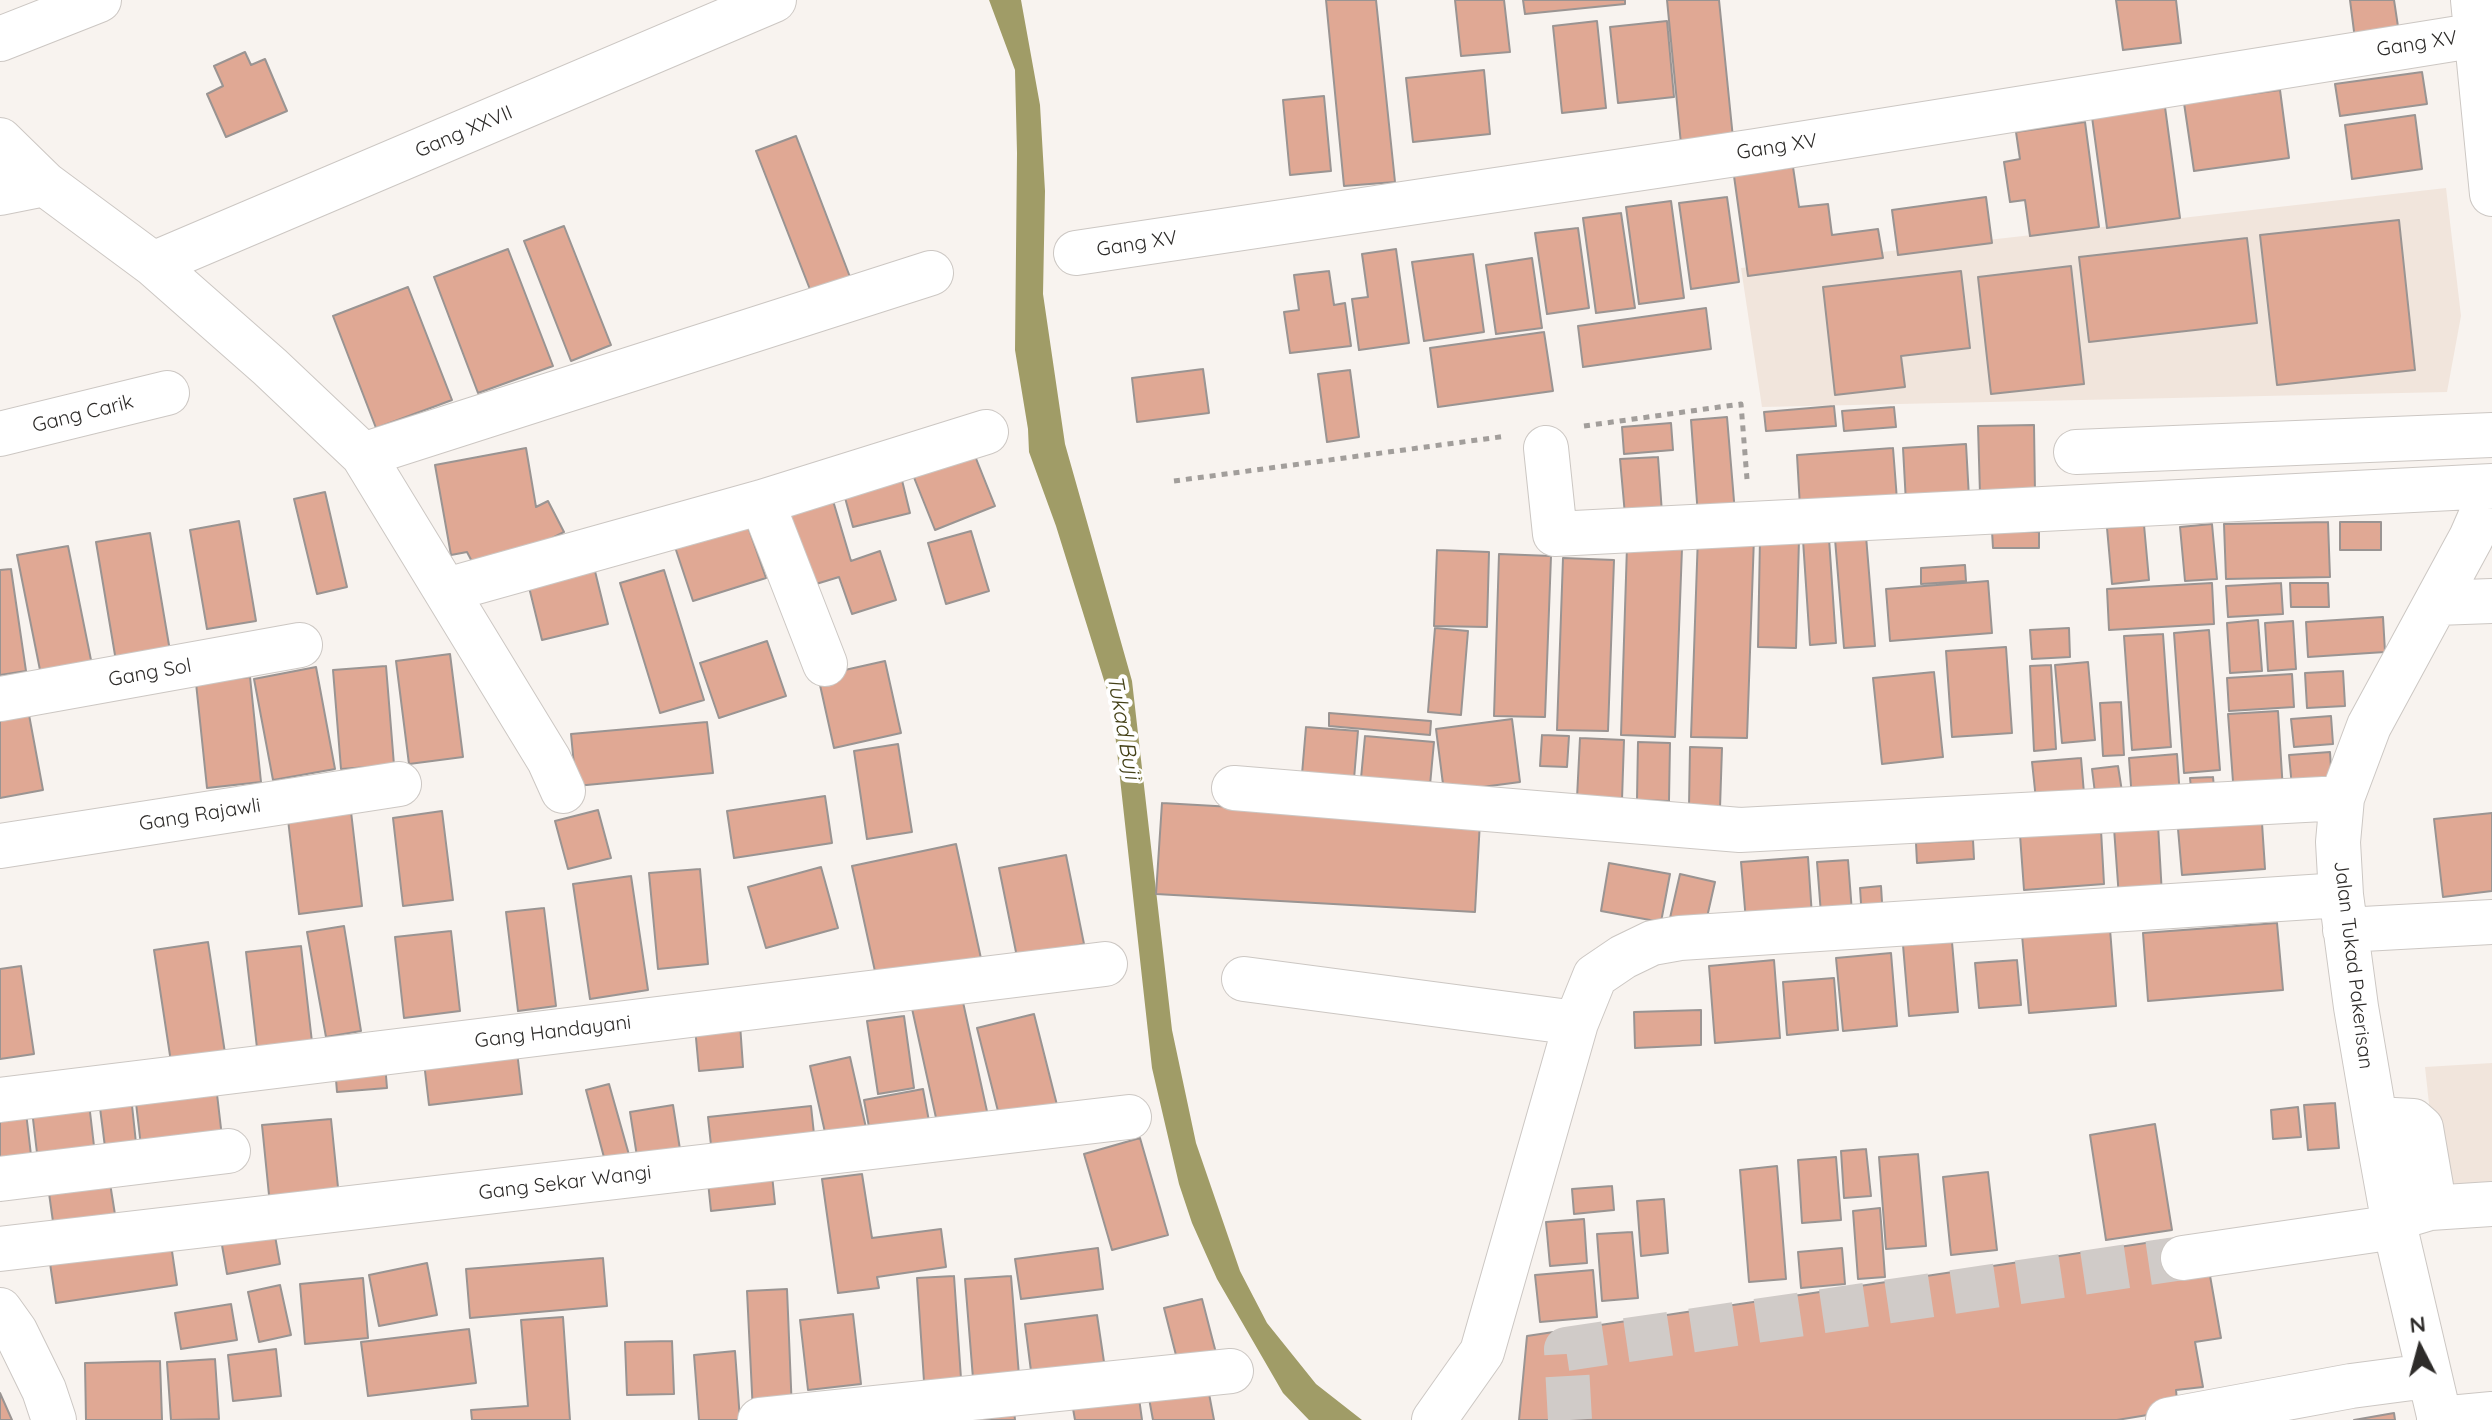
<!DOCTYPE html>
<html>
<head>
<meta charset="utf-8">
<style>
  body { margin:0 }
  #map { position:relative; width:2492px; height:1420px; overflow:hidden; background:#f8f3ef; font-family:Quicksand,sans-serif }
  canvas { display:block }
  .north { position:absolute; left:2380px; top:1308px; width:80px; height:80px; -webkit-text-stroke:6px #fff; paint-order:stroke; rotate:354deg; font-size:22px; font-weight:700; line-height:32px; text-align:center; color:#2e2c2a }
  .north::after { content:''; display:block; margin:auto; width:28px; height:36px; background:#2e2c2a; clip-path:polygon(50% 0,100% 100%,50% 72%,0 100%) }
</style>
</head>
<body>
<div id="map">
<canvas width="2492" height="1420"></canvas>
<div class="north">N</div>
</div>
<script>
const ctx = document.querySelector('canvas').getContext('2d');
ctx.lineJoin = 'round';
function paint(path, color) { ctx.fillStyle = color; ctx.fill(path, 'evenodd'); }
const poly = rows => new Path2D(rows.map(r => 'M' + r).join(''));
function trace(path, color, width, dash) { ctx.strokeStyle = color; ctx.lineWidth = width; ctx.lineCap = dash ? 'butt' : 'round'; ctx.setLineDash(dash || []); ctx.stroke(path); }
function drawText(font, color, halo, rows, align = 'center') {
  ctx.font = font + ' Quicksand,sans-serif'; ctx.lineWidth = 8; ctx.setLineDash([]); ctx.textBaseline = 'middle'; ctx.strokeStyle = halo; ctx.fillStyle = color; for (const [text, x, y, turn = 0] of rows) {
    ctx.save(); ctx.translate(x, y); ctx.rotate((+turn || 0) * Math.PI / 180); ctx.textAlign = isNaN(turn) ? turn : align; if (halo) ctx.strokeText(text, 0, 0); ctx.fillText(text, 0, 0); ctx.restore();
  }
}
paint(poly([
  [2446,188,2461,316,2447,392,1762,407,1741,268],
  [2492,1063,2492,1202,2440,1205,2425,1067]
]), '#f1e5dc');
paint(poly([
  [989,0,1021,0,1040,105,1045,191,1043,294,1065,444,1132,681,1172,1030,1196,1143,1240,1271,1267,1323,1316,1384,1362,1420,1309,1420,1283,1393,1217,1279,1192,1223,1179,1184,1152,1068,1112,706,1056,526,1029,452,1028,429,1015,350,1017,153,1015,70]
]), '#a09c67');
const building = poly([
  [1326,0,1376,0,1395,182,1344,186,1326,0],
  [1455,0,1504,0,1510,52,1461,56,1455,0],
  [1523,0,1625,0,1625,4,1525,14,1523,0],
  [1667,0,1719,0,1733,138,1681,144,1667,0],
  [2116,0,2176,0,2181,43,2123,50,2116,0],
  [2350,0,2394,0,2399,33,2355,39,2350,0],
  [1597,21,1606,108,1562,113,1553,26,1597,21],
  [1667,21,1674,97,1618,103,1610,27,1667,21],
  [245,52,251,65,265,59,287,111,226,137,207,94,223,86,214,66,245,52],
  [1484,70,1490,134,1413,142,1406,78,1484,70],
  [2422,72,2427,104,2340,116,2335,84,2422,72],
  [2280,90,2289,158,2194,171,2184,103,2280,90],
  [1324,96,1331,171,1290,175,1283,100,1324,96],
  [2165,107,2180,218,2107,228,2092,117,2165,107],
  [2415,115,2422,169,2352,179,2345,125,2415,115],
  [2085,122,2099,227,2030,236,2025,200,2010,202,2004,162,2020,159,2016,132,2085,122],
  [796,136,850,277,811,292,756,151,796,136],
  [1793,167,1799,207,1828,204,1832,235,1878,229,1883,258,1748,276,1734,176,1793,167],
  [1727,197,1739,282,1691,289,1679,203,1727,197],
  [1986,197,1992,243,1898,255,1892,210,1986,197],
  [1671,201,1684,298,1639,304,1626,207,1671,201],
  [1621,213,1635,308,1596,313,1583,218,1621,213],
  [2399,220,2415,370,2277,385,2260,235,2399,220],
  [564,226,611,345,571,361,524,241,564,226],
  [1578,228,1589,308,1547,314,1535,233,1578,228],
  [2247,238,2257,323,2089,342,2079,257,2247,238],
  [508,249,553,366,478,393,434,277,508,249],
  [1396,249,1409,343,1359,350,1352,299,1368,297,1362,254,1396,249],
  [1473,254,1484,332,1424,341,1412,262,1473,254],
  [1532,258,1542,328,1496,334,1486,265,1532,258],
  [2071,266,2084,384,1991,394,1978,277,2071,266],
  [1329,271,1334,305,1345,303,1351,346,1290,353,1284,312,1299,310,1294,275,1329,271],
  [1961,271,1970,348,1901,356,1905,387,1835,395,1823,287,1961,271],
  [408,287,452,400,376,428,333,316,408,287],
  [1706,308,1711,349,1583,367,1578,326,1706,308],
  [1544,332,1553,391,1438,407,1430,348,1544,332],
  [1203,369,1209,413,1137,422,1132,378,1203,369],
  [1350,370,1359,437,1327,442,1318,374,1350,370],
  [1834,406,1836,426,1766,431,1764,412,1834,406],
  [1894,407,1896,427,1844,431,1842,411,1894,407],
  [1727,417,1735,513,1698,516,1691,420,1727,417],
  [1671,423,1673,450,1624,454,1622,427,1671,423],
  [2034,425,2035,494,1980,494,1978,426,2034,425],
  [1966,444,1969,498,1906,503,1903,448,1966,444],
  [526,448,536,507,548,501,564,532,479,575,467,552,451,555,435,465,526,448],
  [1893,448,1897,500,1800,507,1797,455,1893,448],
  [973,451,995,506,935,530,913,475,973,451],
  [1658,457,1662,513,1625,515,1620,459,1658,457],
  [899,468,910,513,853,527,841,483,899,468],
  [325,492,347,587,317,594,294,499,325,492],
  [831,494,851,561,880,551,896,600,852,614,839,577,803,588,779,510,831,494],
  [745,518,766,578,693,601,673,541,745,518],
  [239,521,256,621,207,629,190,530,239,521],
  [2328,522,2330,577,2226,579,2224,524,2328,522],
  [2340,522,2381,522,2381,550,2340,550,2340,522],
  [2212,524,2217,579,2185,581,2180,527,2212,524],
  [2144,525,2149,580,2112,584,2107,528,2144,525],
  [971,531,989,591,946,604,928,543,971,531],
  [1992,531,2039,532,2039,548,1993,548,1992,531],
  [150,533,170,651,116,661,96,542,150,533],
  [1698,535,1754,537,1747,738,1691,737,1698,535],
  [1866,536,1875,646,1844,648,1835,539,1866,536],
  [1760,538,1799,539,1796,648,1758,647,1760,538],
  [1829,538,1836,643,1810,645,1803,540,1829,538],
  [68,546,92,665,41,675,17,555,68,546],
  [1627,546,1682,548,1675,737,1621,735,1627,546],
  [1437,550,1489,552,1487,627,1434,626,1437,550],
  [1499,554,1551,556,1545,717,1494,716,1499,554],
  [1563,558,1614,560,1608,731,1557,730,1563,558],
  [592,559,608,624,542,640,526,575,592,559],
  [1965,565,1966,581,1921,584,1921,568,1965,565],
  [11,569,26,671,0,675,0,570,11,569],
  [664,570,704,700,660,713,620,583,664,570],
  [1988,581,1992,633,1890,641,1886,589,1988,581],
  [2212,583,2214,624,2109,630,2107,589,2212,583],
  [2281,583,2283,614,2228,617,2226,586,2281,583],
  [2290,583,2328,583,2329,607,2291,607,2290,583],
  [2383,617,2385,652,2308,657,2306,622,2383,617],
  [2258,620,2262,671,2230,673,2227,623,2258,620],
  [2293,621,2296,669,2268,671,2265,623,2293,621],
  [1435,628,1468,631,1461,715,1428,712,1435,628],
  [2069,628,2070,657,2032,659,2030,630,2069,628],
  [2209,630,2220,770,2184,773,2174,633,2209,630],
  [2163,634,2171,747,2132,750,2124,636,2163,634],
  [767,641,786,696,719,718,700,663,767,641],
  [2006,647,2012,733,1952,737,1946,651,2006,647],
  [450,654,463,757,409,764,396,661,450,654],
  [885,661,901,733,834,748,818,676,885,661],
  [2088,662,2095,740,2062,743,2055,665,2088,662],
  [2051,665,2056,749,2034,751,2030,666,2051,665],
  [386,666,394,765,341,769,333,670,386,666],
  [316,667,335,769,273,780,254,679,316,667],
  [2343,671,2345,706,2307,708,2305,673,2343,671],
  [1934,672,1943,757,1882,764,1873,678,1934,672],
  [2292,674,2294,707,2229,711,2227,678,2292,674],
  [250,677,261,782,207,788,196,683,250,677],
  [2121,702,2124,755,2103,756,2100,703,2121,702],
  [27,704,43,790,0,798,0,709,27,704],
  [2278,711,2283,791,2234,795,2228,714,2278,711],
  [1329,713,1431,721,1430,735,1329,726,1329,713],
  [2331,716,2333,744,2294,747,2291,719,2331,716],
  [1512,719,1520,782,1444,792,1436,729,1512,719],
  [707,722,713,773,576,786,571,734,707,722],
  [1306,727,1358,731,1354,779,1302,774,1306,727],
  [1542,735,1569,736,1567,767,1540,766,1542,735],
  [1365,736,1434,742,1430,785,1361,778,1365,736],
  [1580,738,1624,740,1622,800,1577,798,1580,738],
  [1638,742,1670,743,1669,801,1637,800,1638,742],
  [898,744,912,832,867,839,854,751,898,744],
  [1690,747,1722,748,1720,808,1689,807,1690,747],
  [2330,752,2332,784,2292,787,2289,755,2330,752],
  [2177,754,2180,797,2132,800,2129,758,2177,754],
  [2081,758,2085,805,2037,809,2032,762,2081,758],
  [2118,766,2123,798,2096,801,2092,769,2118,766],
  [2213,777,2215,797,2192,799,2190,778,2213,777],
  [825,796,832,843,734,858,727,811,825,796],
  [350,803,362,906,299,914,287,811,350,803],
  [1162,803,1480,821,1475,912,1156,894,1162,803],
  [598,810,611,858,568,869,555,821,598,810],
  [442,811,453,900,403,906,393,818,442,811],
  [2492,813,2492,891,2443,897,2434,819,2492,813],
  [2262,823,2265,869,2182,875,2178,829,2262,823],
  [2158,825,2162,895,2119,898,2114,828,2158,825],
  [2101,830,2104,884,2024,890,2020,835,2101,830],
  [1973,840,1974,859,1917,863,1916,843,1973,840],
  [956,844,982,963,878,985,852,866,956,844],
  [1066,855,1084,944,1017,957,999,868,1066,855],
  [1808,857,1812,916,1746,921,1741,862,1808,857],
  [1848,860,1852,912,1821,914,1817,862,1848,860],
  [1609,863,1670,874,1661,922,1601,911,1609,863],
  [821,867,838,928,766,948,748,887,821,867],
  [700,869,708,964,658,969,649,873,700,869],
  [1680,874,1715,882,1705,926,1670,918,1680,874],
  [631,876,648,990,590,999,573,884,631,876],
  [1881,886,1883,918,1862,919,1860,888,1881,886],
  [544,908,556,1006,518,1011,506,912,544,908],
  [2277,923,2283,990,2148,1001,2143,933,2277,923],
  [344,926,361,1031,326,1037,307,932,344,926],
  [2110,929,2116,1006,2029,1013,2022,935,2110,929],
  [451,931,460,1011,404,1018,395,937,451,931],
  [208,942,225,1053,171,1062,154,950,208,942],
  [1952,942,1958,1012,1909,1016,1903,945,1952,942],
  [301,946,312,1042,257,1048,246,952,301,946],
  [1891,953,1897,1026,1843,1031,1836,958,1891,953],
  [1774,960,1780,1038,1715,1043,1709,966,1774,960],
  [2017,960,2021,1005,1979,1008,1975,963,2017,960],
  [21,966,34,1054,0,1059,0,969,21,966],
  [1834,978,1838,1030,1787,1035,1783,982,1834,978],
  [961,993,990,1125,940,1136,911,1004,961,993],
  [1701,1010,1701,1045,1635,1048,1634,1012,1701,1010],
  [1034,1014,1058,1109,1001,1123,977,1028,1034,1014],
  [904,1016,914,1088,878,1094,867,1021,904,1016],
  [740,1024,743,1067,699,1071,695,1027,740,1024],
  [516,1043,522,1094,429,1105,423,1054,516,1043],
  [850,1057,869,1141,829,1150,810,1066,850,1057],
  [385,1064,387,1088,337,1092,335,1067,385,1064],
  [215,1077,222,1137,141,1146,134,1086,215,1077],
  [609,1084,633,1169,609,1176,586,1090,609,1084],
  [923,1089,931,1132,872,1143,864,1100,923,1089],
  [88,1095,96,1163,39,1170,31,1102,88,1095],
  [131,1096,136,1143,105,1147,99,1100,131,1096],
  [2335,1103,2339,1148,2308,1150,2304,1105,2335,1103],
  [25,1104,33,1172,0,1176,0,1107,25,1104],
  [673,1105,682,1162,639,1169,630,1112,673,1105],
  [811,1106,816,1153,713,1164,708,1117,811,1106],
  [2298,1107,2301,1137,2273,1139,2271,1110,2298,1107],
  [331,1119,340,1207,271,1215,262,1125,331,1119],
  [2155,1124,2172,1230,2106,1240,2090,1135,2155,1124],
  [1140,1138,1168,1235,1112,1250,1084,1154,1140,1138],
  [1866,1149,1871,1196,1844,1198,1841,1151,1866,1149],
  [1918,1154,1926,1246,1886,1249,1879,1157,1918,1154],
  [1836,1157,1841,1220,1802,1223,1798,1160,1836,1157],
  [1777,1166,1786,1279,1749,1282,1740,1170,1777,1166],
  [1988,1172,1997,1250,1951,1255,1943,1177,1988,1172],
  [862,1174,872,1238,941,1229,946,1267,877,1277,879,1288,838,1293,822,1179,862,1174],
  [772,1175,775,1204,711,1211,708,1182,772,1175],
  [109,1177,117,1227,55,1236,48,1186,109,1177],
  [1612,1186,1614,1210,1574,1214,1572,1189,1612,1186],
  [1664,1199,1668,1253,1641,1256,1637,1201,1664,1199],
  [1880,1208,1885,1277,1858,1279,1853,1211,1880,1208],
  [272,1219,280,1264,227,1274,219,1228,272,1219],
  [1584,1219,1587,1263,1550,1266,1546,1222,1584,1219],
  [169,1231,177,1285,56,1303,48,1250,169,1231],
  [1632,1232,1638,1298,1602,1301,1597,1234,1632,1232],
  [2179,1238,2209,1270,2221,1338,2195,1342,2203,1387,2176,1390,2178,1410,2117,1420,1519,1420,1527,1336,2179,1238],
  [1098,1248,1103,1289,1021,1299,1015,1259,1098,1248],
  [1842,1248,1845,1284,1801,1288,1798,1252,1842,1248],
  [603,1258,607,1306,470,1318,466,1269,603,1258],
  [427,1263,437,1315,379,1326,369,1275,427,1263],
  [1593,1270,1597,1317,1540,1322,1535,1275,1593,1270],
  [954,1276,962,1393,925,1396,917,1278,954,1276],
  [1011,1276,1020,1388,974,1391,965,1279,1011,1276],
  [363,1278,368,1338,305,1344,300,1284,363,1278],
  [280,1285,291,1335,259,1342,248,1292,280,1285],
  [787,1289,792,1411,753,1413,747,1291,787,1289],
  [1202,1299,1216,1353,1178,1363,1164,1308,1202,1299],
  [231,1304,237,1340,181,1349,175,1313,231,1304],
  [853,1314,861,1384,808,1390,800,1320,853,1314],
  [1097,1315,1104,1362,1031,1371,1025,1324,1097,1315],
  [563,1317,570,1420,472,1420,471,1410,528,1406,521,1320,563,1317],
  [469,1329,476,1383,368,1396,361,1342,469,1329],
  [672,1341,674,1394,627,1395,625,1342,672,1341],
  [276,1349,281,1396,233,1401,228,1355,276,1349],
  [735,1351,740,1420,699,1420,694,1355,735,1351],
  [215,1359,219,1419,171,1420,167,1362,215,1359],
  [160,1361,162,1420,86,1420,85,1363,160,1361],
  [1207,1383,1214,1420,1153,1420,1148,1393,1207,1383],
  [1138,1391,1142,1420,1075,1420,1072,1403,1138,1391],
  [0,1393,12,1420,0,1420,0,1393],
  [1014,1410,1015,1420,915,1420,1014,1410],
  [2394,1413,2395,1420,2354,1420,2394,1413]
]);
paint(building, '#e0a894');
trace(building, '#9a9492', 2);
trace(poly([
  [1570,1420,1566,1349,2183,1258]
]), '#d0cbc8', 44, [44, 22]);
const minor = poly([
  [2473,0,2492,194],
  [0,39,99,0],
  [0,140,45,184,153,264,270,367,363,455,549,760,563,791],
  [0,193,45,184],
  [1076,253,1756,151,2478,35],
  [153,264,774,0],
  [0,434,167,393],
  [1546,448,1555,534,2492,486],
  [2076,452,2492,435],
  [363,455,931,273],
  [762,502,825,664],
  [447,590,762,502,986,432],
  [2437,603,2492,601],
  [0,699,300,645],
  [1234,788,1740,830,2342,798],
  [0,846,399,784],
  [2345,930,2492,922],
  [1244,979,1576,1023],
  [0,1100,1105,964],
  [2375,1119,2413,1121,2421,1128,2433,1198,2430,1208,2393,1219],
  [0,1179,228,1151],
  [2430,1208,2492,1204],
  [0,1249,1129,1117],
  [2183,1258,2395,1227],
  [0,1310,15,1331,44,1390,54,1420],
  [2439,1419,2492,1414],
  [760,1420,1231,1371],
  [1434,1420,1482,1352,1576,1023,1595,976,1623,957,1652,943,1680,938,2341,895],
  [2168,1420,2351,1386,2427,1376],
  [2440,1420,2393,1219,2375,1119,2356,1007,2341,895,2338,842,2342,798,2369,726,2471,538,2492,490]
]);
trace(minor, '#ccc7c3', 46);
trace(poly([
  [1584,426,1741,404,1747,479],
  [1174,481,1507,436]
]), '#a29e9b', 5, [6, 6]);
trace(minor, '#fff', 44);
drawText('20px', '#2e2c2a', '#fff', [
  ["Gang XV",2417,44,-9],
  ["Gang XXVII",464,132,-23],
  ["Gang XV",1777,147,-9],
  ["Gang XV",1137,244,-9],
  ["Gang Carik",83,414,-14],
  ["Gang Sol",150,673,-10],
  ["Gang Rajawli",200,815,-9],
  ["Jalan Tukad Pakerisan",2353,965,83],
  ["Gang Handayani",553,1032,-7],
  ["Gang Sekar Wangi",565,1183,-7]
]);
drawText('italic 22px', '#444117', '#fff', [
  ["Tukad Buji",1123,727,80]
]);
</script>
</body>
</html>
